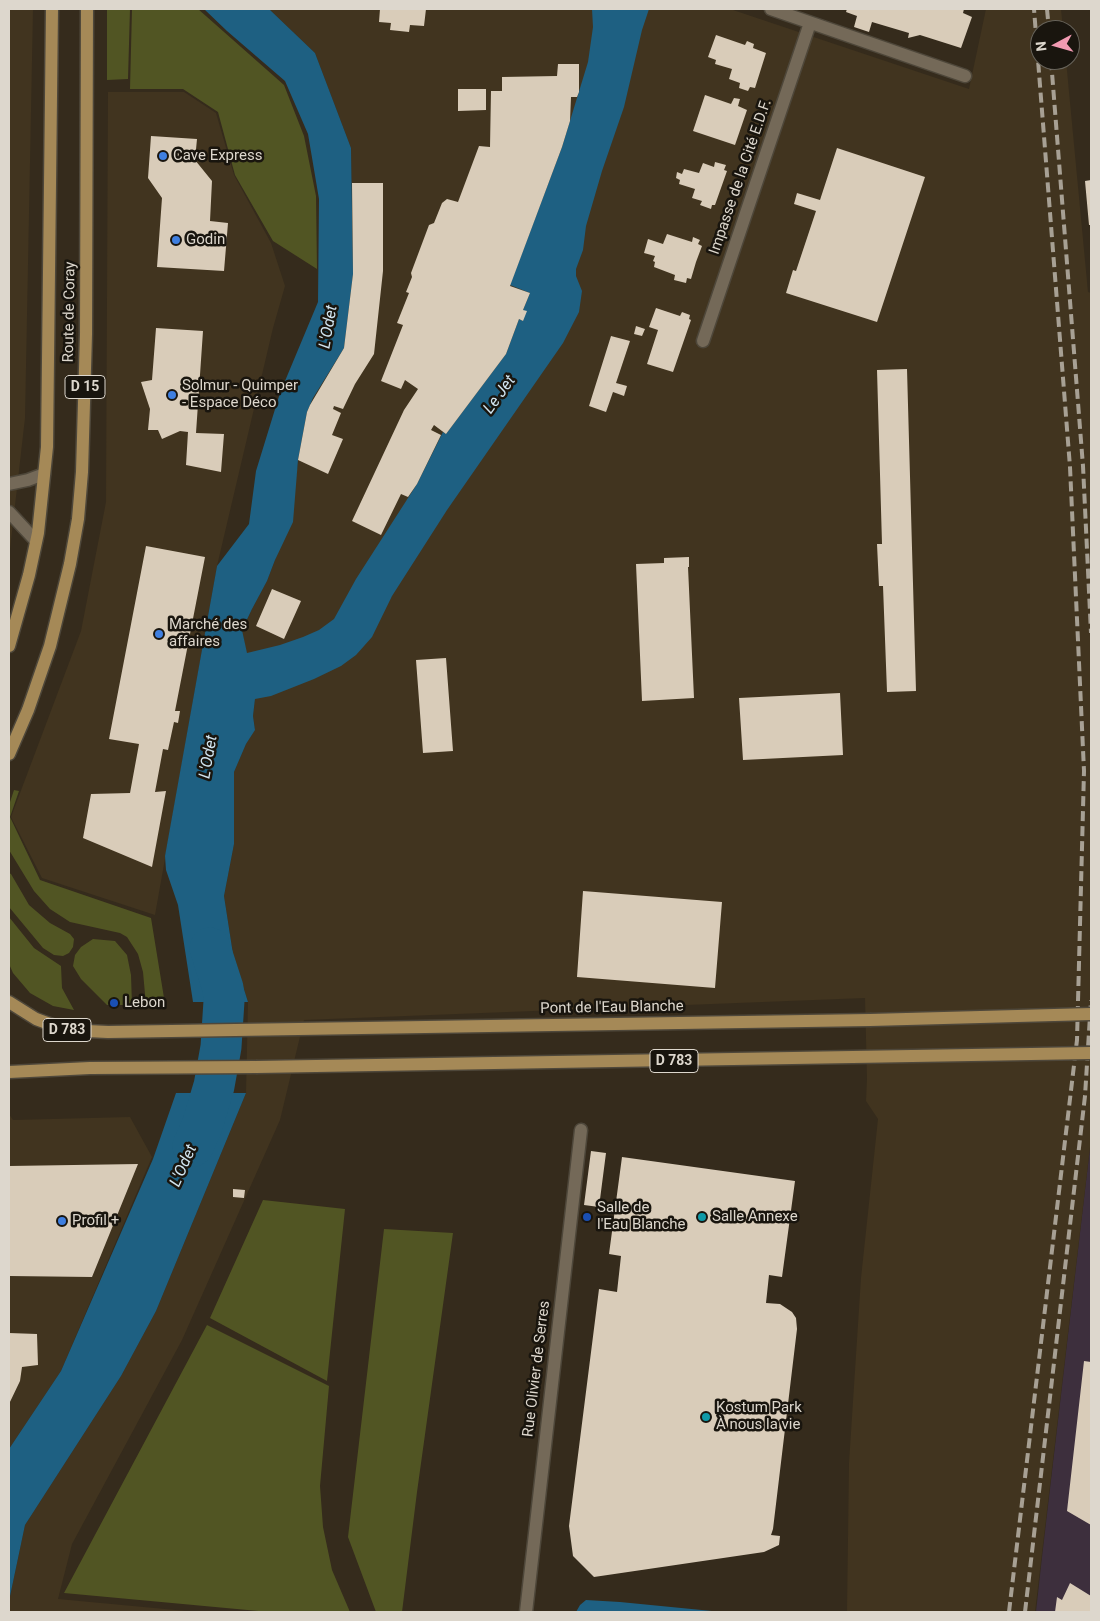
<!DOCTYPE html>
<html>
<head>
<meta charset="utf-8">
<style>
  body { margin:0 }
  #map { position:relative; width:1100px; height:1621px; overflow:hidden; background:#352b1c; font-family:Roboto,sans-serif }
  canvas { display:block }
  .frame { position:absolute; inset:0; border:10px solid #ddd7cd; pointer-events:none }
  .north { position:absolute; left:1030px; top:20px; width:50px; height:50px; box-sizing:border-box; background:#19150e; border:1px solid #67635a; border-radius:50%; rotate:264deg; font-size:14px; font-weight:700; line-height:20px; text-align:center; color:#ddd7cd }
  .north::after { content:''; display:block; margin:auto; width:18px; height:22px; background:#f19ab1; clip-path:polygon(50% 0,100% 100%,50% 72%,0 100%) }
</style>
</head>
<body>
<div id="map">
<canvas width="1100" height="1621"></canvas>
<div class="frame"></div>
<div class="north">N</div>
</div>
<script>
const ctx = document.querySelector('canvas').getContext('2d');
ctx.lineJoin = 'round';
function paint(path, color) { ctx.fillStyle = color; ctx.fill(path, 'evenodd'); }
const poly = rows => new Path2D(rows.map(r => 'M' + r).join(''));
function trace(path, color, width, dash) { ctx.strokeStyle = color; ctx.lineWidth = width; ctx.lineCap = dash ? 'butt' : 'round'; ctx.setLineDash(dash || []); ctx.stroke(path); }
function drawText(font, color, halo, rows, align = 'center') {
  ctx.font = font + ' Roboto,sans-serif'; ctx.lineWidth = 5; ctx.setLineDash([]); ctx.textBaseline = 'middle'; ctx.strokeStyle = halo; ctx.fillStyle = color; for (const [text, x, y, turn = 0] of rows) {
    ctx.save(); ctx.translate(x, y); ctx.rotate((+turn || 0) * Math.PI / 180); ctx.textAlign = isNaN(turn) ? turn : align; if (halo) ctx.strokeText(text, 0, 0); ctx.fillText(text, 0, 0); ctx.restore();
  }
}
paint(poly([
  [1091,1139,1091,1612,1036,1612,1042,1557]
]), '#3d2f3d');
paint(poly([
  [9,9,33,9,25,418,9,558],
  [269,9,730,9,969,89,986,9,1061,9,1063,30,1040,30,1040,60,1066,60,1088,292,1091,293,1091,1139,1035,1612,847,1612,849,1463,861,1278,878,1119,866,1101,867,1079,865,998,304,1020,280,1120,182,1340,72,1544,58,1599,197,1612,9,1612,9,1601,25,1525,121,1376,156,1311,246,1093,248,1002,233,954,224,896,234,844,234,772,246,744,255,729,253,716,255,699,242,630,252,609,267,581,275,560,296,475,307,412,313,398,353,274,351,148,315,53],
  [108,92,184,92,216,113,234,175,271,243,285,286,273,328,217,566,155,915,42,878,11,817,81,631,106,502],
  [9,1114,13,1120,130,1117,152,1157,61,1371,9,1449]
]), '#41341f');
paint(poly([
  [107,9,130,9,128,79,107,80],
  [132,9,198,9,284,85,304,136,316,196,317,269,273,241,235,175,218,112,183,89,130,89],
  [14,790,19,791,10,817,40,880,151,918,165,1004,146,1005,143,972,138,954,127,937,120,933,70,922,50,909,34,891,9,850,9,805],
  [9,873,11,874,29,905,50,923,70,934,74,939,73,947,69,953,63,956,54,955,43,948,9,907],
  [9,917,34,948,61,966,62,988,74,1010,53,1006,30,993,13,973,9,964],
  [93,939,115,941,127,955,131,975,132,1005,107,1005,81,979,73,966,75,955,81,947],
  [263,1200,345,1209,327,1381,210,1318],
  [384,1229,453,1233,417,1492,402,1612,376,1612,348,1537],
  [207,1325,329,1386,320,1486,323,1527,332,1570,350,1612,269,1612,64,1593]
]), '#515523');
paint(poly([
  [204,9,269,9,315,53,351,148,353,274,344,348,313,398,307,412,298,460,293,522,275,560,267,581,252,609,242,630,247,653,280,645,303,637,319,630,334,619,356,579,417,484,443,432,446,434,506,354,519,319,523,321,523,310,530,293,510,285,562,147,588,62,593,27,592,9,649,9,642,30,624,107,602,171,586,226,583,250,576,269,576,276,582,291,579,312,563,343,447,510,392,596,372,637,356,655,341,666,314,679,271,696,255,699,253,716,255,730,246,744,234,772,234,844,224,896,233,954,248,1002,193,1002,178,905,166,870,165,856,217,566,249,524,256,471,280,393,318,302,319,199,308,134,285,81,227,31],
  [176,1093,246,1093,156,1311,121,1376,25,1525,9,1601,9,1449,61,1371,153,1159],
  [586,1600,620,1602,722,1612,576,1612,580,1605]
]), '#1e6082');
trace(poly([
  [193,1146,202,1126,214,1086,221,1047,224,1001,223,988,210,948]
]), '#1e6082', 41);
paint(poly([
  [380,9,426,9,424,26,410,25,409,32,390,30,391,23,379,22],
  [847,9,964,9,963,13,972,17,961,48,920,35,908,38,909,33,872,22,869,32,854,27,857,16,846,12],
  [716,35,745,45,747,41,754,44,753,48,766,53,755,88,750,87,748,91,739,88,740,83,729,79,732,69,715,64,716,60,708,57],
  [558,64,579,64,579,92,577,97,571,97,570,121,562,147,510,286,530,293,523,310,527,311,523,321,519,319,506,354,446,434,434,425,431,430,441,435,417,484,408,497,401,494,381,535,352,521,404,410,418,389,405,380,401,389,381,381,403,325,397,323,409,293,406,292,412,277,411,273,429,225,434,223,442,203,447,199,458,202,479,146,490,147,491,91,502,91,502,77,557,76],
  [458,89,486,89,486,110,458,111],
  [705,95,731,104,734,98,740,99,738,106,747,110,735,145,693,131],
  [151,136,197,139,195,160,212,181,210,221,228,223,224,271,157,267,162,198,148,178],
  [837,148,925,177,877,322,786,293,793,270,796,271,816,211,794,204,797,193,820,200],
  [715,162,726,165,724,170,727,171,715,205,712,205,711,209,700,205,702,201,692,198,695,189,679,184,680,180,676,178,677,172,682,174,684,169,699,173,703,163,714,167],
  [1091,180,1091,225,1089,225,1085,181],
  [352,183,383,183,383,271,374,354,355,384,343,409,334,406,333,409,341,413,332,435,343,439,328,474,298,460,307,412,310,405,344,348,353,274],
  [667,234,692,242,693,237,700,240,698,244,702,246,696,262,691,279,687,278,686,283,674,280,675,275,654,267,655,262,653,261,655,256,644,253,648,239,663,244],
  [656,308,680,316,682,312,690,315,689,319,691,320,673,372,647,364,658,330,649,327],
  [636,326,645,329,642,336,634,334],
  [156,328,203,331,196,433,224,434,221,472,186,465,188,432,180,431,162,439,158,430,148,430,150,409,141,382,152,380],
  [611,336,630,341,616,383,627,386,624,396,613,392,606,412,589,406],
  [907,369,916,691,887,692,883,586,879,586,877,544,882,544,877,370],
  [146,546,205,557,175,711,180,711,178,723,174,722,168,750,163,749,155,792,166,791,152,867,83,838,91,794,130,793,139,744,109,739],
  [689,557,689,567,688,567,694,698,642,701,636,564,664,563,664,558],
  [272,589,301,601,284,639,256,626],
  [446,658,453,751,423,753,416,660],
  [840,693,843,755,743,760,739,698],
  [583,891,722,902,715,988,577,977],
  [591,1151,606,1153,599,1207,584,1205],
  [622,1157,795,1181,782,1277,769,1275,766,1303,780,1304,792,1312,796,1318,797,1329,773,1529,771,1535,780,1536,779,1545,764,1552,594,1577,573,1556,569,1526,599,1289,617,1292,621,1256,609,1254],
  [138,1164,92,1277,9,1276,9,1166],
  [233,1189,245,1190,244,1198,233,1197],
  [9,1333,37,1334,38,1365,22,1367,20,1381,9,1404],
  [1084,1361,1091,1362,1091,1525,1067,1511],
  [1070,1583,1091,1596,1091,1612,1055,1612,1057,1597,1062,1600]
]), '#d9ccb9');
const minor = poly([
  [771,9,965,76],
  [703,341,810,23],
  [9,484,28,480,44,474],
  [9,512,36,541],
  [526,1612,581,1130]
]);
const primary = poly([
  [9,646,29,575,38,533,47,447,52,9],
  [9,754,28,710,50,646,70,564,78,519,82,472,86,334,87,9],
  [9,1002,36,1019,66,1030,108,1032,870,1020],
  [9,1072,90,1068,256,1067]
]);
trace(minor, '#4e473a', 15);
trace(primary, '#4e473a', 15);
trace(minor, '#746958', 12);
trace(primary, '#a58957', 12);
trace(poly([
  [1047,9,1049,30],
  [1051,60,1083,466,1091,633],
  [1009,1612,1077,1040,1084,771,1070,467,1034,9],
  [1025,1612,1085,1096,1091,1000]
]), '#a7a094', 4, [10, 5]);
const primaryBridge = poly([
  [870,1020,1091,1014],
  [256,1067,1091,1053]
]);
trace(primaryBridge, '#4e473a', 15, []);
trace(primaryBridge, '#a58957', 12);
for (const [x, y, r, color] of [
  [163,156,5,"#3f7fe0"],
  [176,240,5,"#3f7fe0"],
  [172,395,5,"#3f7fe0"],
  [159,634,5,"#3f7fe0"],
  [114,1003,5,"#1a4fb4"],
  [587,1217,5,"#1a4fb4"],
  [702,1217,5,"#0f9aa8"],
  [62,1221,5,"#3f7fe0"],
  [706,1417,5,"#0f9aa8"]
]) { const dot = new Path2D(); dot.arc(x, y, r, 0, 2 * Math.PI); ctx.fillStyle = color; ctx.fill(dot); trace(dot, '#19150e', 2); }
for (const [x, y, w] of [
  [85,387,40],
  [67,1030,48],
  [674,1061,48]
]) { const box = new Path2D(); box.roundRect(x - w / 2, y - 11.5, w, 23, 4); ctx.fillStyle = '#19150e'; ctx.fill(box); trace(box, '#ddd7cd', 1); }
drawText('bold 14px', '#ddd7cd', null, [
  ["D 15",85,387],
  ["D 783",67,1030],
  ["D 783",674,1061]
]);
drawText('15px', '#ddd7cd', '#19150e', [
  ["Cave Express",173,156],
  ["Godin",186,240],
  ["Solmur - Quimper",182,386],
  ["- Espace Déco",182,403],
  ["Marché des",169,625],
  ["affaires",169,642],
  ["Lebon",124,1003],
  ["Salle de",597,1208],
  ["l'Eau Blanche",597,1225],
  ["Salle Annexe",712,1217],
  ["Profil +",72,1221],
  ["Kostum Park",716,1408],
  ["À nous la vie",716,1425]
], 'left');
drawText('15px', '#ddd7cd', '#19150e', [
  ["Impasse de la Cité E.D.F.",741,177,-71],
  ["Route de Coray",70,312,-89],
  ["Pont de l'Eau Blanche",612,1008,-1],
  ["Rue Olivier de Serres",537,1369,-83]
]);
drawText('italic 16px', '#d1e5f1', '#19150e', [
  ["L'Odet",329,327,-80],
  ["Le Jet",500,395,-54],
  ["L'Odet",209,757,-80],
  ["L'Odet",184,1166,-66]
]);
</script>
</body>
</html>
